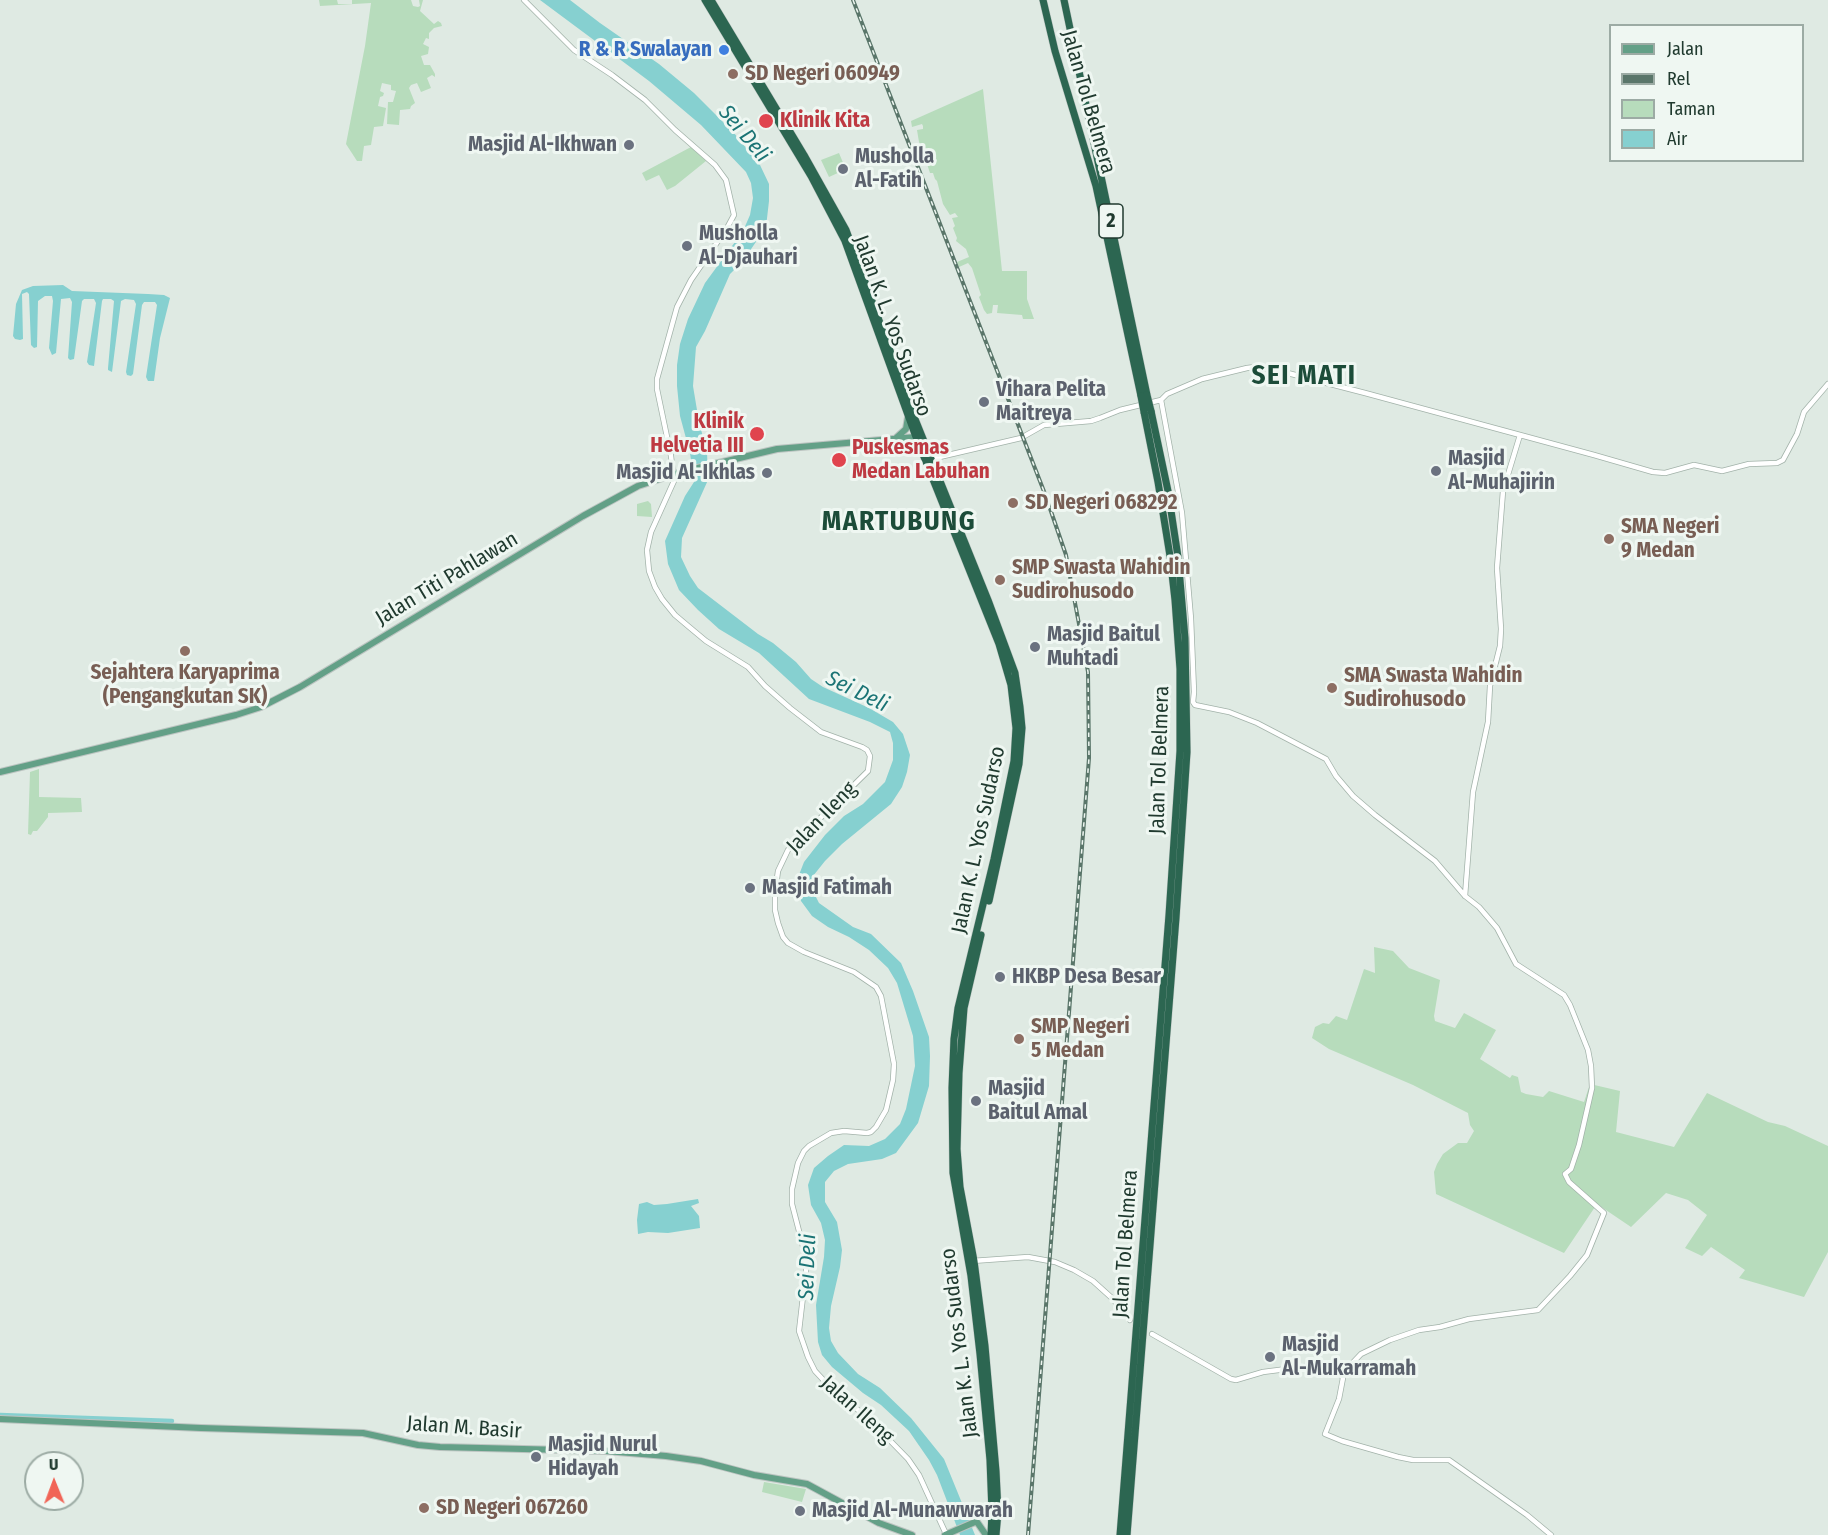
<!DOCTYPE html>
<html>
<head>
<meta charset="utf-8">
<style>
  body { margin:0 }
  #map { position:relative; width:1828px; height:1535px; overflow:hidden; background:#dfeae3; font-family:"Fira Sans Condensed",sans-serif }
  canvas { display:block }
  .legend { position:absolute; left:1609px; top:24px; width:195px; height:138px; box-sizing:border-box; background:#eff7f2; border:2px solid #9caba4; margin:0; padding:8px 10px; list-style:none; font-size:18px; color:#203a2f }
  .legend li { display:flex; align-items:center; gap:12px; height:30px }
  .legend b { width:30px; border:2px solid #9caba4 }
  .north { position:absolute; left:24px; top:1451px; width:60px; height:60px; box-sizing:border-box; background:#eff7f2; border:2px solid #9caba4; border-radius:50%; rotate:359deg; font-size:16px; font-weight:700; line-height:24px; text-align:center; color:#203a2f }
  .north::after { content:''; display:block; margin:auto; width:21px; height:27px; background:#f16456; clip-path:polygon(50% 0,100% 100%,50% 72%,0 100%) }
</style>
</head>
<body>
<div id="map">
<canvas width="1828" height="1535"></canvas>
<ul class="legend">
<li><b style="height:8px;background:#63a087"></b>Jalan</li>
<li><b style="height:8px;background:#5a766a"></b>Rel</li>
<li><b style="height:16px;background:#b7dcbc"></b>Taman</li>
<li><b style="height:16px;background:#86d0d0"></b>Air</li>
</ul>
<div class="north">U</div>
</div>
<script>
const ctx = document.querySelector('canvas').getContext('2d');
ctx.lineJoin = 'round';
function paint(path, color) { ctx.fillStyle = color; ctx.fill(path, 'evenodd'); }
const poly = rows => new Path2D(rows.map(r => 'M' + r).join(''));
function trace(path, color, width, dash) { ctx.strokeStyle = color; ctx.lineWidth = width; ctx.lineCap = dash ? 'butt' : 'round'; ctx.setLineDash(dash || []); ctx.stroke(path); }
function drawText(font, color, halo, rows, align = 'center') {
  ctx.font = font + ' "Fira Sans Condensed",sans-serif'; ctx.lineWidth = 6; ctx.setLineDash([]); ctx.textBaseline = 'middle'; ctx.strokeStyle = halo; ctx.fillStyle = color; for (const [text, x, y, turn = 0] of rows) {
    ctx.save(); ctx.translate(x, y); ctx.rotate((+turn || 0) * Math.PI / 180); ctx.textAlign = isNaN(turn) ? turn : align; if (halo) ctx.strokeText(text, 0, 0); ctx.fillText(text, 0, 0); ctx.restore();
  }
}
paint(poly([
  [319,0,337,0,338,4,352,4,352,0,411,0,413,6,418,7,420,6,419,0,423,0,420,11,434,24,438,21,441,23,442,26,434,28,429,33,429,39,426,38,423,44,429,47,428,54,421,56,424,65,430,65,435,74,435,77,432,75,427,78,431,88,421,92,417,83,411,85,409,88,415,103,411,106,410,109,400,110,399,125,387,124,388,102,393,102,396,91,391,90,391,85,382,83,380,91,384,93,383,96,380,97,378,106,386,108,383,126,374,127,371,145,364,146,362,161,357,161,346,144,365,46,371,3,320,6],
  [983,89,1002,271,1027,271,1027,299,1034,319,1023,319,1022,315,997,313,998,305,993,305,992,313,987,314,984,310,979,297,981,295,972,268,968,263,959,267,957,262,969,257,966,249,956,241,957,238,953,228,955,226,952,218,958,217,955,213,950,215,943,204,937,181,935,179,933,173,930,173,924,155,925,151,923,151,919,142,917,130,923,129,923,126,922,124,912,127,911,121],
  [691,147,706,161,675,186,667,190,659,175,646,181,642,173],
  [839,153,844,165,838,168,840,172,829,177,821,160],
  [648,501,651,504,652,517,637,516,637,504],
  [39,769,39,797,81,798,82,812,48,813,48,817,37,831,33,831,31,835,28,834,30,772],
  [1374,947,1393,951,1409,968,1440,980,1434,1016,1435,1021,1455,1028,1464,1013,1496,1030,1480,1059,1510,1078,1512,1075,1518,1077,1521,1092,1526,1094,1543,1097,1549,1091,1584,1102,1590,1084,1620,1091,1616,1132,1674,1147,1707,1093,1768,1122,1785,1126,1828,1146,1828,1252,1804,1297,1739,1278,1745,1270,1711,1247,1702,1256,1685,1248,1707,1215,1688,1200,1666,1193,1631,1227,1597,1204,1564,1253,1436,1194,1434,1172,1437,1164,1443,1154,1458,1143,1467,1143,1474,1131,1470,1125,1468,1113,1413,1085,1329,1049,1312,1038,1315,1027,1323,1023,1329,1024,1336,1016,1347,1020,1364,969,1375,973],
  [764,1482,806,1489,802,1502,762,1492]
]), '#b7dcbc');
paint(poly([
  [540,0,570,0,600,23,659,64,694,93,734,133,760,165,769,184,769,201,766,227,743,261,730,274,705,331,696,347,693,386,699,422,707,452,708,480,682,538,681,557,690,576,698,588,758,634,773,643,796,662,811,679,823,687,869,708,893,722,903,734,910,755,907,772,902,787,891,804,842,844,825,861,813,876,813,891,819,903,853,927,871,934,901,963,913,991,929,1037,930,1056,929,1086,918,1123,896,1153,882,1159,848,1164,834,1171,825,1182,825,1202,837,1222,842,1250,840,1267,831,1306,829,1328,831,1341,838,1353,858,1374,880,1388,911,1418,944,1459,975,1535,960,1535,937,1475,929,1460,909,1431,881,1405,863,1393,832,1367,822,1355,818,1342,816,1305,824,1257,825,1240,821,1223,811,1205,808,1185,814,1168,828,1156,844,1145,869,1146,885,1139,900,1124,906,1109,915,1066,913,1036,897,983,888,968,869,950,849,937,828,927,812,916,801,901,797,880,804,862,825,835,844,816,863,804,885,782,893,760,893,743,890,732,870,722,809,699,759,653,719,629,698,610,679,590,668,564,665,541,685,496,694,482,690,453,680,416,677,386,677,365,680,344,688,319,705,283,743,231,750,215,753,198,751,183,746,172,701,125,649,81],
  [63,285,72,291,148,294,164,295,170,298,160,338,154,381,148,381,146,377,157,305,155,302,144,302,142,305,133,374,131,376,127,375,126,372,136,304,134,300,125,299,121,301,112,372,108,370,108,368,114,301,111,299,103,299,102,301,94,366,89,365,87,362,96,303,94,299,84,299,82,301,74,359,70,360,68,358,72,302,70,298,61,299,56,353,52,355,49,348,53,301,52,296,45,296,38,301,37,347,34,348,31,345,29,294,27,292,22,294,23,339,20,340,15,339,13,336,16,304,22,290,33,286],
  [698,1199,699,1203,691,1206,699,1216,700,1228,668,1233,648,1232,638,1234,637,1220,639,1204,647,1202,654,1205,667,1204]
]), '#86d0d0');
trace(poly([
  [0,1415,172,1421]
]), '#86d0d0', 4.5);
const minor = poly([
  [524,0,574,50,612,75,645,100,675,130,715,165,726,180,734,215,727,228,691,280,677,307,657,379,657,389,671,456,674,481,651,532,647,550,649,571,655,587,662,599,675,615,688,626,706,641,748,667,765,686,790,708,821,732,862,747,867,750,870,756,868,771,788,850,778,871,775,893,775,910,778,923,783,937,788,943,804,952,854,972,876,987,881,996,894,1064,893,1080,886,1110,876,1127,871,1132,867,1133,844,1131,831,1133,809,1146,804,1151,798,1163,792,1189,792,1204,807,1262,799,1331,808,1357,815,1371,829,1386,869,1419,908,1459,919,1475,946,1534],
  [1161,400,1182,513,1191,619,1194,692,1193,702,1195,705,1229,712,1257,723,1326,759,1336,776,1353,796,1375,815,1435,861,1465,896,1479,907,1497,928,1516,964,1564,995,1570,1005,1588,1050,1591,1066,1592,1088,1579,1145,1571,1169,1565,1174,1569,1182,1604,1213,1587,1255,1570,1276,1538,1310,1469,1319,1440,1327,1419,1330,1390,1340,1361,1354,1341,1375],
  [931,459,1021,438,1044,425,1091,421,1100,418,1120,410,1161,400,1167,394,1202,379,1247,368,1255,367,1276,370,1365,393,1594,455,1653,472,1665,473,1694,465,1722,471,1749,464,1777,463,1783,460,1797,434,1804,412,1828,384],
  [1465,896,1473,792,1488,722,1490,686,1500,646,1501,629,1497,568,1503,491,1520,435],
  [972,1261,1028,1257,1055,1262,1074,1270,1093,1281,1113,1299,1130,1320],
  [1152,1334,1231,1379,1236,1380,1263,1372,1310,1366,1325,1368,1338,1372,1341,1375],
  [1341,1375,1343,1378,1339,1399,1325,1434,1342,1441,1398,1457,1413,1460,1449,1460,1527,1515,1551,1535]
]);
const major = poly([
  [895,439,906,429,908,417],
  [0,772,236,715,261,707,300,687,583,516,638,486,681,472,777,449,916,437],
  [0,1419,201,1428,363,1433,418,1445,440,1447,606,1451,666,1456,701,1461,754,1475,807,1484,879,1523,912,1535],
  [945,1535,975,1522,977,1522,986,1535]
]);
const highway = poly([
  [705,0,811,176,845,241,916,437,999,644,1011,685,1016,728,1014,761,994,859,958,1008,954,1039,952,1088,953,1173,971,1276,980,1354,990,1460,992,1512,991,1535],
  [711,0,804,155,846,230,915,419,988,600,1015,673,1020,707,1022,728,1019,764,989,901],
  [1043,0,1055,51,1096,186,1141,396],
  [1064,0,1147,395],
  [981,935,964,1008,959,1073,957,1149,960,1187,974,1261,985,1346,996,1471,998,1512,996,1535],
  [1120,1535,1169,915,1180,751,1180,669,1175,600,1170,556,1158,482,1144,412],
  [1127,1535,1176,918,1187,752,1185,638,1178,557,1168,491,1151,411]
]);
trace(minor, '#a2b2a9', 6);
trace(major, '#bcc4c1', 8);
trace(highway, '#bcc4c1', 8);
trace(minor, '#fff', 4.5);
trace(major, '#63a087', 6);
trace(highway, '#2c6651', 7);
const rail = poly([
  [853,0,1045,494,1066,555,1088,672,1089,758,1028,1535]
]);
trace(rail, '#5a766a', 4);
trace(rail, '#eff7f2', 1.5, [4.5]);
const highwayBridge = poly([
  [1147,395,1151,411],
  [1141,396,1144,412]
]);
trace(highwayBridge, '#bcc4c1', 8, []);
trace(highwayBridge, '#2c6651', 7);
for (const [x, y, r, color] of [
  [724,50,6,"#3f7fe0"],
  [733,74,6,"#8d6e63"],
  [766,121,8,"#e0444e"],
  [629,145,6,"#6b7280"],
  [843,169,6,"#6b7280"],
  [687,246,6,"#6b7280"],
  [984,402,6,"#6b7280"],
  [757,434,8,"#e0444e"],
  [839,460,8,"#e0444e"],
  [1436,471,6,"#6b7280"],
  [767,473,6,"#6b7280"],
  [1013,503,6,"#8d6e63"],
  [1609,539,6,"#8d6e63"],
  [1000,580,6,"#8d6e63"],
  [1035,647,6,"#6b7280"],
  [185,651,6,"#8d6e63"],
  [1332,688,6,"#8d6e63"],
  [750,888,6,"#6b7280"],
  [1000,977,6,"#6b7280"],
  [1019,1039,6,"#8d6e63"],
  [976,1101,6,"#6b7280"],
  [1270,1357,6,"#6b7280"],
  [536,1457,6,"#6b7280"],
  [424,1508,6,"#8d6e63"],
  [800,1511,6,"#6b7280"]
]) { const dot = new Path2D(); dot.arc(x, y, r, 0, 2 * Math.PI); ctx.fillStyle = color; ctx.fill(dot); trace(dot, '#eff7f2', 2); }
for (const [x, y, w] of [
  [1111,221,24]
]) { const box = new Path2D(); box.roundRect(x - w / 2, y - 17, w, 34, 4.5); ctx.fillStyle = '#eff7f2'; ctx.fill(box); trace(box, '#203a2f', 1.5); }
drawText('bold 20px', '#203a2f', null, [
  ["2",1111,221]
]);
drawText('bold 21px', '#366cbe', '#eff7f2', [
  ["R & R Swalayan",712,50]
], 'right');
drawText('bold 21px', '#785e54', '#eff7f2', [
  ["SD Negeri 060949",745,74],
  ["SD Negeri 068292",1025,503],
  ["SMA Negeri",1621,527],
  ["9 Medan",1621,551],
  ["SMP Swasta Wahidin",1012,568],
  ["Sudirohusodo",1012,592],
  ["Sejahtera Karyaprima",185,673,"center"],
  ["(Pengangkutan SK)",185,697,"center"],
  ["SMA Swasta Wahidin",1344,676],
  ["Sudirohusodo",1344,700],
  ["SMP Negeri",1031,1027],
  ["5 Medan",1031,1051],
  ["SD Negeri 067260",436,1508]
], 'left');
drawText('21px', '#203a2f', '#eff7f2', [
  ["Jalan Tol Belmera",1088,102,74],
  ["Jalan K. L. Yos Sudarso",892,326,70],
  ["Jalan Titi Pahlawan",447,579,-31],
  ["Jalan Tol Belmera",1160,760,-88],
  ["Jalan Ileng",822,818,-46],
  ["Jalan K. L. Yos Sudarso",979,840,-78],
  ["Jalan Tol Belmera",1126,1244,-86],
  ["Jalan K. L. Yos Sudarso",960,1343,-97],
  ["Jalan Ileng",857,1410,42],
  ["Jalan M. Basir",464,1428,4]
]);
drawText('bold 21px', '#be3a42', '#eff7f2', [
  ["Klinik Kita",780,121],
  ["Klinik",744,422,"right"],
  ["Helvetia III",744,446,"right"],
  ["Puskesmas",852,448],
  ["Medan Labuhan",852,472]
], 'left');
drawText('bold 21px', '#5b616d', '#eff7f2', [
  ["Masjid Al-Ikhwan",617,145,"right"],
  ["Musholla",855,157],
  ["Al-Fatih",855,181],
  ["Musholla",699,234],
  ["Al-Djauhari",699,258],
  ["Vihara Pelita",996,390],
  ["Maitreya",996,414],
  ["Masjid",1448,459],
  ["Al-Muhajirin",1448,483],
  ["Masjid Al-Ikhlas",755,473,"right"],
  ["Masjid Baitul",1047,635],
  ["Muhtadi",1047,659],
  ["Masjid Fatimah",762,888],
  ["HKBP Desa Besar",1012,977],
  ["Masjid",988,1089],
  ["Baitul Amal",988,1113],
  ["Masjid",1282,1345],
  ["Al-Mukarramah",1282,1369],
  ["Masjid Nurul",548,1445],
  ["Hidayah",548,1469],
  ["Masjid Al-Munawwarah",812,1511]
], 'left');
drawText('italic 22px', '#1b7475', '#eff7f2', [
  ["Sei Deli",744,134,50],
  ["Sei Deli",857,692,26],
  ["Sei Deli",808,1267,-88]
]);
ctx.letterSpacing = '1.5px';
drawText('bold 27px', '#1c4c39', '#eff7f2', [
  ["SEI MATI",1304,376],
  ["MARTUBUNG",899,522]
]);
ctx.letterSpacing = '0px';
</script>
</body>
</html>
